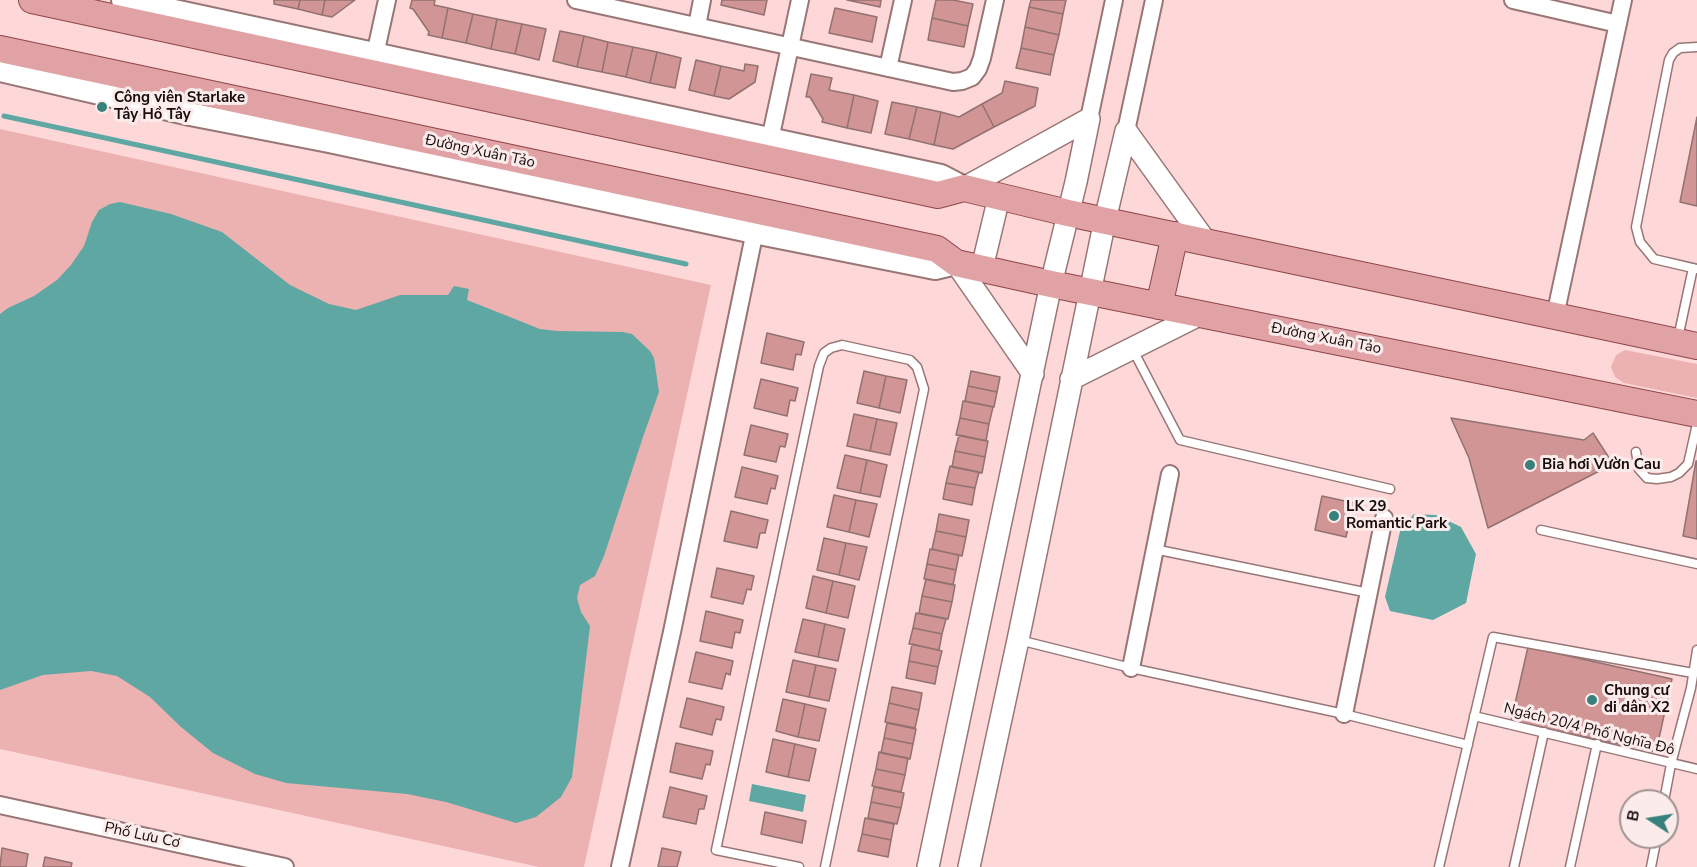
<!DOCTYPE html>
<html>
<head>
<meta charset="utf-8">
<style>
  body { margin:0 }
  #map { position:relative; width:1697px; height:867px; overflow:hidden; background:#fed8d8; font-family:"Nunito Sans",sans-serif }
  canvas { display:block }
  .north { position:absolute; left:1619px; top:789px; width:60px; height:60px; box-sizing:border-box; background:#fbeceb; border:2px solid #a09292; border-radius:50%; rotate:282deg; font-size:16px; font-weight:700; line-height:24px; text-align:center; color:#180c0c }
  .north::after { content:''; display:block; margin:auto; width:21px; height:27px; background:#38807b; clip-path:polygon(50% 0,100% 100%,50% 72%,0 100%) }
</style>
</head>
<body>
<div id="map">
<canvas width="1697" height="867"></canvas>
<div class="north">B</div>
</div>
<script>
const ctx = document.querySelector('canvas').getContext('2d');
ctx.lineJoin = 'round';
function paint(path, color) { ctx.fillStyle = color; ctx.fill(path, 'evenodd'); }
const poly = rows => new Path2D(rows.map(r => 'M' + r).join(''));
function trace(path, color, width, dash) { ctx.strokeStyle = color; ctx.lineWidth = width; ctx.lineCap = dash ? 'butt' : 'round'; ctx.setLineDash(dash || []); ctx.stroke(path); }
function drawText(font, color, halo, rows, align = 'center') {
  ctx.font = font + ' "Nunito Sans",sans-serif'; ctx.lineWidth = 6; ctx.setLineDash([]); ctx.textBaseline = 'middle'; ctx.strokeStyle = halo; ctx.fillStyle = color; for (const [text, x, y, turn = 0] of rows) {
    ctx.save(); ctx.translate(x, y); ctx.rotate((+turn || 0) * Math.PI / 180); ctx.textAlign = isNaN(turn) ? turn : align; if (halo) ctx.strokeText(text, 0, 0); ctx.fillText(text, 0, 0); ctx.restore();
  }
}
paint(poly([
  [0,129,711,285,584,867,539,867,0,749],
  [1625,350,1697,364,1697,398,1624,383,1615,377,1611,367,1616,355]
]), '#ecb2b2');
paint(poly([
  [120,202,171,214,222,232,290,285,329,304,356,310,400,295,448,295,454,286,469,289,467,300,540,329,557,331,623,332,632,334,650,351,654,358,659,392,643,437,604,556,595,576,580,585,577,598,581,612,590,626,572,777,561,797,536,817,516,823,446,802,407,794,286,783,255,774,213,753,181,727,150,697,117,676,91,671,43,675,0,690,0,314,8,308,34,296,57,280,71,265,84,246,92,222,99,210,110,204],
  [1414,514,1436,515,1461,527,1476,554,1466,603,1433,620,1390,611,1385,597,1401,527],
  [752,784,806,795,803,812,749,801]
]), '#5fa7a2');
trace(poly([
  [4,116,686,264]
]), '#5fa7a2', 5);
const building = poly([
  [274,0,300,0,298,9,274,4,274,0],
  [300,0,325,0,322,15,298,9,300,0],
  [325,0,355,0,332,17,322,15,325,0],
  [412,0,435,0,434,5,448,8,442,38,428,35,429,32,413,9,410,8,412,0],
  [722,0,767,0,764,15,721,5,722,0],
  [847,0,881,0,880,7,847,0],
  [936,0,953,0,973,4,968,26,932,18,936,0],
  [1031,0,1066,0,1063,14,1029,7,1031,0],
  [1029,7,1063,14,1059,35,1025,27,1029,7],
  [448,8,473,14,466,43,442,38,448,8],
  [835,8,877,17,872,42,829,33,835,8],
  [473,14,497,19,491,49,466,43,473,14],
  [932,18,968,26,964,47,928,40,932,18],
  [497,19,522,24,515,54,491,49,497,19],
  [522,24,546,29,539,60,515,54,522,24],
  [1025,27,1059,35,1054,55,1021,48,1025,27],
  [560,31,584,36,577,67,553,61,560,31],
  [584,36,608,42,602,72,577,67,584,36],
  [608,42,633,47,626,77,602,72,608,42],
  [633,47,657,52,650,83,626,77,633,47],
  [1021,48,1054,55,1050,75,1016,68,1021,48],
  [657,52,681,58,675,88,650,83,657,52],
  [696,60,721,66,714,96,689,90,696,60],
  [745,64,758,66,755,82,729,99,714,96,721,66,744,71,745,64],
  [811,74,832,78,829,90,854,95,847,128,822,122,823,119,810,97,806,97,811,74],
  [1005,81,1038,88,1035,106,994,127,982,104,1002,93,1005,81],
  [854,95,878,101,871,133,847,128,854,95],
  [892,102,917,107,909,139,885,134,892,102],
  [982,104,994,127,953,149,934,145,941,112,959,117,982,104],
  [917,107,941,112,934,145,909,139,917,107],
  [1697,117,1697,206,1680,202,1697,117],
  [767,333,804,342,801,355,796,354,793,370,761,363,767,333],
  [864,371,886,376,879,408,857,403,864,371],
  [971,371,1000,377,997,392,968,386,971,371],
  [886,376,907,380,900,413,879,408,886,376],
  [761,379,798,388,795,401,790,400,787,416,754,408,761,379],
  [968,386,997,392,994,407,965,401,968,386],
  [963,401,993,407,989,424,960,418,963,401],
  [854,414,877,419,870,451,847,446,854,414],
  [960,418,989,424,986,441,956,435,960,418],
  [1451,418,1584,440,1593,433,1613,464,1488,528,1469,458,1451,418],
  [877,419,897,423,890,455,870,451,877,419],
  [751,425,788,434,785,447,780,446,776,462,744,455,751,425],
  [959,435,988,441,985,457,955,451,959,435],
  [955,451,985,457,982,473,952,467,955,451],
  [845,455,867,460,860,493,837,488,845,455],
  [867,460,887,465,880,497,860,493,867,460],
  [1696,461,1697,461,1697,539,1683,536,1696,461],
  [950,466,979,472,975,488,946,483,950,466],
  [742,467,778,476,775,489,771,488,767,504,735,497,742,467],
  [946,483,975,488,972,505,943,499,946,483],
  [834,495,856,500,849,532,827,527,834,495],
  [1322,496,1354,503,1346,537,1315,530,1322,496],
  [856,500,877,504,869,537,849,532,856,500],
  [731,511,768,520,765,533,760,533,757,548,724,541,731,511],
  [939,514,969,520,966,537,936,531,939,514],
  [936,531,966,537,962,556,932,549,936,531],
  [824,538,846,543,839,575,817,570,824,538],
  [846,543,867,547,859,580,839,575,846,543],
  [930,549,959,555,956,570,927,564,930,549],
  [927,564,956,570,953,585,924,579,927,564],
  [717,568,754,576,751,590,747,589,743,604,711,597,717,568],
  [813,576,833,581,826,613,806,608,813,576],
  [926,579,955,585,952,602,922,596,926,579],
  [833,581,855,586,848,618,826,613,833,581],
  [922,596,952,602,948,619,919,613,922,596],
  [706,611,743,620,740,633,735,632,732,648,700,641,706,611],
  [916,613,946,619,942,634,913,628,916,613],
  [803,619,825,624,818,657,795,652,803,619],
  [825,624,845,629,838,661,818,657,825,624],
  [913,628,942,634,939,650,909,644,913,628],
  [912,644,942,651,938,667,909,661,912,644],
  [1528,647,1672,679,1656,752,1511,721,1528,647],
  [696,652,733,661,730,675,726,673,722,689,689,682,696,652],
  [793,660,816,665,809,697,786,692,793,660],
  [909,661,938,667,935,684,906,678,909,661],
  [816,665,836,669,829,701,809,697,816,665],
  [892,687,922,693,919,710,889,703,892,687],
  [687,698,724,707,721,720,716,719,712,735,680,727,687,698],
  [783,699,805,704,798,737,776,731,783,699],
  [889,703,919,710,915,728,885,722,889,703],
  [805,704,826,709,819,741,798,737,805,704],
  [887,723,916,729,913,744,884,738,887,723],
  [884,738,913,744,910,759,881,753,884,738],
  [773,739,795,744,788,777,766,772,773,739],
  [676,743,713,751,710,765,706,764,702,779,670,772,676,743],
  [795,744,816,749,809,781,788,777,795,744],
  [879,752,908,758,905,775,876,769,879,752],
  [876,769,905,775,901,792,872,786,876,769],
  [670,787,707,796,704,809,699,809,696,824,663,817,670,787],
  [874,787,904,793,901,808,871,802,874,787],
  [871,802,901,808,897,824,868,818,871,802],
  [765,812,806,821,802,843,761,834,765,812],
  [865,818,894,824,891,840,862,834,865,818],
  [862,834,891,840,888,857,858,851,862,834],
  [2,848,28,854,26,867,0,867,2,848],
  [662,848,681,852,677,867,658,867,662,848],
  [45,857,72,863,71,867,43,867,45,857]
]);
paint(building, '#d19595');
trace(building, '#927171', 1.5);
const service = poly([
  [1697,47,1680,48,1673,53,1669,60,1636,227,1640,242,1654,259,1697,269],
  [1678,338,1693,268],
  [1133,350,1180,440,1390,489],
  [1636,452,1639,469,1647,478,1657,479,1671,477,1679,473,1688,464,1697,424],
  [1541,530,1697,564],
  [1154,549,1369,593],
  [1019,640,1131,668,1344,714,1468,745],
  [1474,716,1697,769],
  [1664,801,1671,764,1691,688,1697,650],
  [799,867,716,850,819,366,824,353,831,348,842,345,910,360,917,367,924,389,825,867],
  [1439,867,1493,637,1693,673],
  [1514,867,1544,732],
  [1570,867,1597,744],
  [1651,867,1657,837]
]);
const minor = poly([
  [576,0,953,82,962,81,972,77,978,69,982,58,995,0],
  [1513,0,1618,24],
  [697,26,702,0],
  [373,64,387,0],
  [888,68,903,0],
  [1089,119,1114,0],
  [1126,131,1154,0],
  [768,149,800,0],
  [1555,316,1623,0],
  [1131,668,1170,474],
  [1344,714,1384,518],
  [0,805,285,867],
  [620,867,672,632,757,221]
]);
const tertiary = poly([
  [1126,131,1206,242],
  [964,188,1089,119],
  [956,263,1033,374],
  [982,268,999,197],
  [1071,379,1199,315],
  [928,867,1051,284,1076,182,1089,119],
  [969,867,1018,640,1105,220,1126,131]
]);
const secondary = poly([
  [123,0,941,176,964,188],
  [0,70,190,114,329,141,754,232,935,268,956,263]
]);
const primary = poly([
  [32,0,938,195,964,188,1068,213,1697,346],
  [0,49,937,249,956,263,1051,284,1697,414],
  [1159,306,1175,235]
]);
trace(service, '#987676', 11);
trace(minor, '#987676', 20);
trace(tertiary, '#987676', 24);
trace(secondary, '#987676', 26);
trace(primary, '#8e4548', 28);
trace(service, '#fff', 8);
trace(minor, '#fff', 16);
trace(tertiary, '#fff', 21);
trace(secondary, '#fff', 22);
trace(primary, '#e1a2a5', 26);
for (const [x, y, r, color] of [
  [102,107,6,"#38807b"],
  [1530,465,6,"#38807b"],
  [1334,516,6,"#38807b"],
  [1592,700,6,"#38807b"]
]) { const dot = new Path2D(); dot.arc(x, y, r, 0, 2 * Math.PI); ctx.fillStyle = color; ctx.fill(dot); trace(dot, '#fbeceb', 2); }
drawText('bold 15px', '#180c0c', '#fbeceb', [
  ["Công viên Starlake",114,98],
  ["Tây Hồ Tây",114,115],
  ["Bia hơi Vườn Cau",1542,465],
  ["LK 29",1346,507],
  ["Romantic Park",1346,524],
  ["Chung cư",1604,691],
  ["di dân X2",1604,708]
], 'left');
drawText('15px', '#180c0c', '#fbeceb', [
  ["Đường Xuân Tảo",480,152,12],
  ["Đường Xuân Tảo",1326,339,11],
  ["Ngách 20/4 Phố Nghĩa Đô",1589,730,14],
  ["Phố Lưu Cơ",142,836,12]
]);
</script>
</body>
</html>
